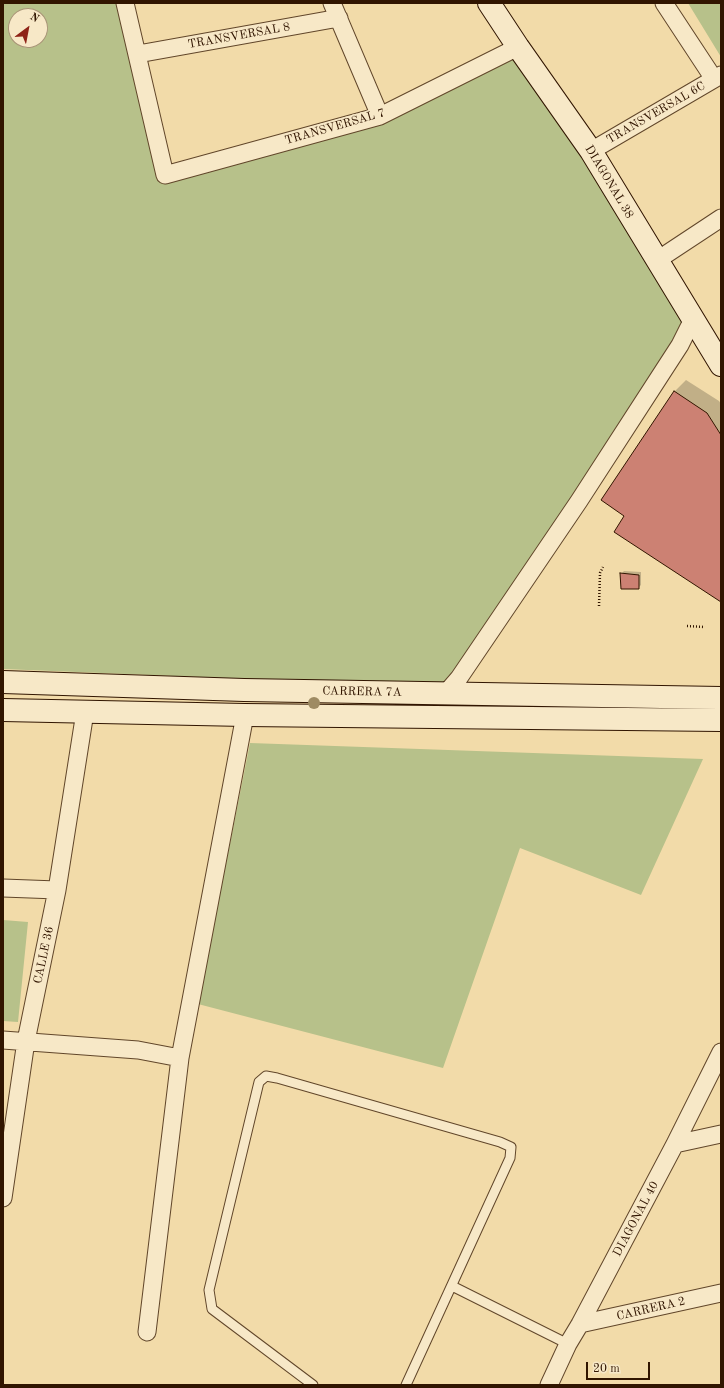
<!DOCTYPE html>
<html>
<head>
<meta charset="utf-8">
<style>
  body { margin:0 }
  #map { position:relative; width:724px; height:1388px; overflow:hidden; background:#f2dba9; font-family:"Old Standard TT",serif }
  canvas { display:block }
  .frame { position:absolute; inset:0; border:4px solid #311500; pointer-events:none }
  .north { position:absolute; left:8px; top:8px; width:40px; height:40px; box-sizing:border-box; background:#f7e8c7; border:1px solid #a89477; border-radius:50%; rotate:32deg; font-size:11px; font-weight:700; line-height:16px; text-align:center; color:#311500 }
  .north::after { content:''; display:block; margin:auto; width:14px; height:18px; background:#8f2418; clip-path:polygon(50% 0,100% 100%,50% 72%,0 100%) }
  .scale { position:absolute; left:586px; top:1362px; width:64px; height:18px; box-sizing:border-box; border:2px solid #311500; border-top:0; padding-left:5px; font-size:12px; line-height:14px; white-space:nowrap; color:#311500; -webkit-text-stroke:3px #f7e8c7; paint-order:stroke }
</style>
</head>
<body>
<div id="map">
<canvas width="724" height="1388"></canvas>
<div class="frame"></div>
<div class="north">N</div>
<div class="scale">20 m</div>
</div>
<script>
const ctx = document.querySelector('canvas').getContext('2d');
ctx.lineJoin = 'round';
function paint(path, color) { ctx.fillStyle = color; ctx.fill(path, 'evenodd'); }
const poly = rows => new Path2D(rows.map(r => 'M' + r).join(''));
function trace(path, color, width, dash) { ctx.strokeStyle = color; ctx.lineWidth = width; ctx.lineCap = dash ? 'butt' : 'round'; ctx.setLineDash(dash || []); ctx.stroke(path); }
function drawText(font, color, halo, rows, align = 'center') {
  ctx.font = font + ' "Old Standard TT",serif'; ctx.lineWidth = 3; ctx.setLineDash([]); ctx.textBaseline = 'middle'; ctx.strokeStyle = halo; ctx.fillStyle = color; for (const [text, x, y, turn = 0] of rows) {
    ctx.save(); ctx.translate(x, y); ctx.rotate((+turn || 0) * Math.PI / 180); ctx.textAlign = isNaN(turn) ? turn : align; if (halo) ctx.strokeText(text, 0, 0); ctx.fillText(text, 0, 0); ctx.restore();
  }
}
paint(poly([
  [3,3,125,3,166,175,380,116,517,49,693,319,444,687,3,669],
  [16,16,40,16,40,40,16,40],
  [688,3,721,3,721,57],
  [250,743,703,759,641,895,520,848,443,1068,198,1004],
  [3,920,28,922,18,1022,3,1021]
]), '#b7c18a');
paint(poly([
  [686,380,719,401,721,404,721,600,625,515,674,392],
  [624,571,641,572,641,585,638,588,621,574]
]), '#0003');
const building = poly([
  [674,391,707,413,721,435,721,602,614,532,624,516,601,500,674,391],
  [620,573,639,575,639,589,621,589,620,573]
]);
paint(building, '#cc8173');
trace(building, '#311500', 1);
const lane = poly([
  [452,1286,568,1344],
  [313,1385,212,1309,209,1290,259,1082,266,1076,277,1078,500,1142,511,1147,510,1158,406,1385]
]);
const street = poly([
  [125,3,165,175,380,116,518,47],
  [332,3,380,116],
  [664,3,714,79],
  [138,54,339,18],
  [591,151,721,75],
  [656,261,721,218],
  [446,693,459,678,579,501,680,345,693,319],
  [3,888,57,890],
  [3,1040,138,1050,180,1058],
  [675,1144,721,1134],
  [3,1198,26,1041,57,890,85,712],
  [580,1324,721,1293],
  [147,1332,180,1058,245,715],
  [549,1385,568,1344,580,1324,675,1144,721,1052]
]);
const secondary = poly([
  [489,3,518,47,591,151,721,365],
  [3,682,244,690,721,698],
  [3,710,245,715,721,720]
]);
trace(lane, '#61462a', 11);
trace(street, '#61462a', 19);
trace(secondary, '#311500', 24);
trace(poly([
  [599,606,600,573,603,567],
  [687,626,705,627]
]), '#311500', 2.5, [1, 2]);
trace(lane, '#f7e8c7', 9);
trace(street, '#f7e8c7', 17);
trace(secondary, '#f7e8c7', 22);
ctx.fillStyle = '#9e8b63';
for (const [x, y] of [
  [314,703]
]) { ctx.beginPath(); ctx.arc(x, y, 6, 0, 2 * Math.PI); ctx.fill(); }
drawText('12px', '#311500', '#f7e8c7', [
  ["TRANSVERSAL 8",239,36,-10],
  ["TRANSVERSAL 6C",656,113,-30],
  ["TRANSVERSAL 7",335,127,-16],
  ["DIAGONAL 38",609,182,59],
  ["CARRERA 7A",362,692,1],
  ["CALLE 36",44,955,-78],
  ["DIAGONAL 40",636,1219,-62],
  ["CARRERA 2",651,1309,-13]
]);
</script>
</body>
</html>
